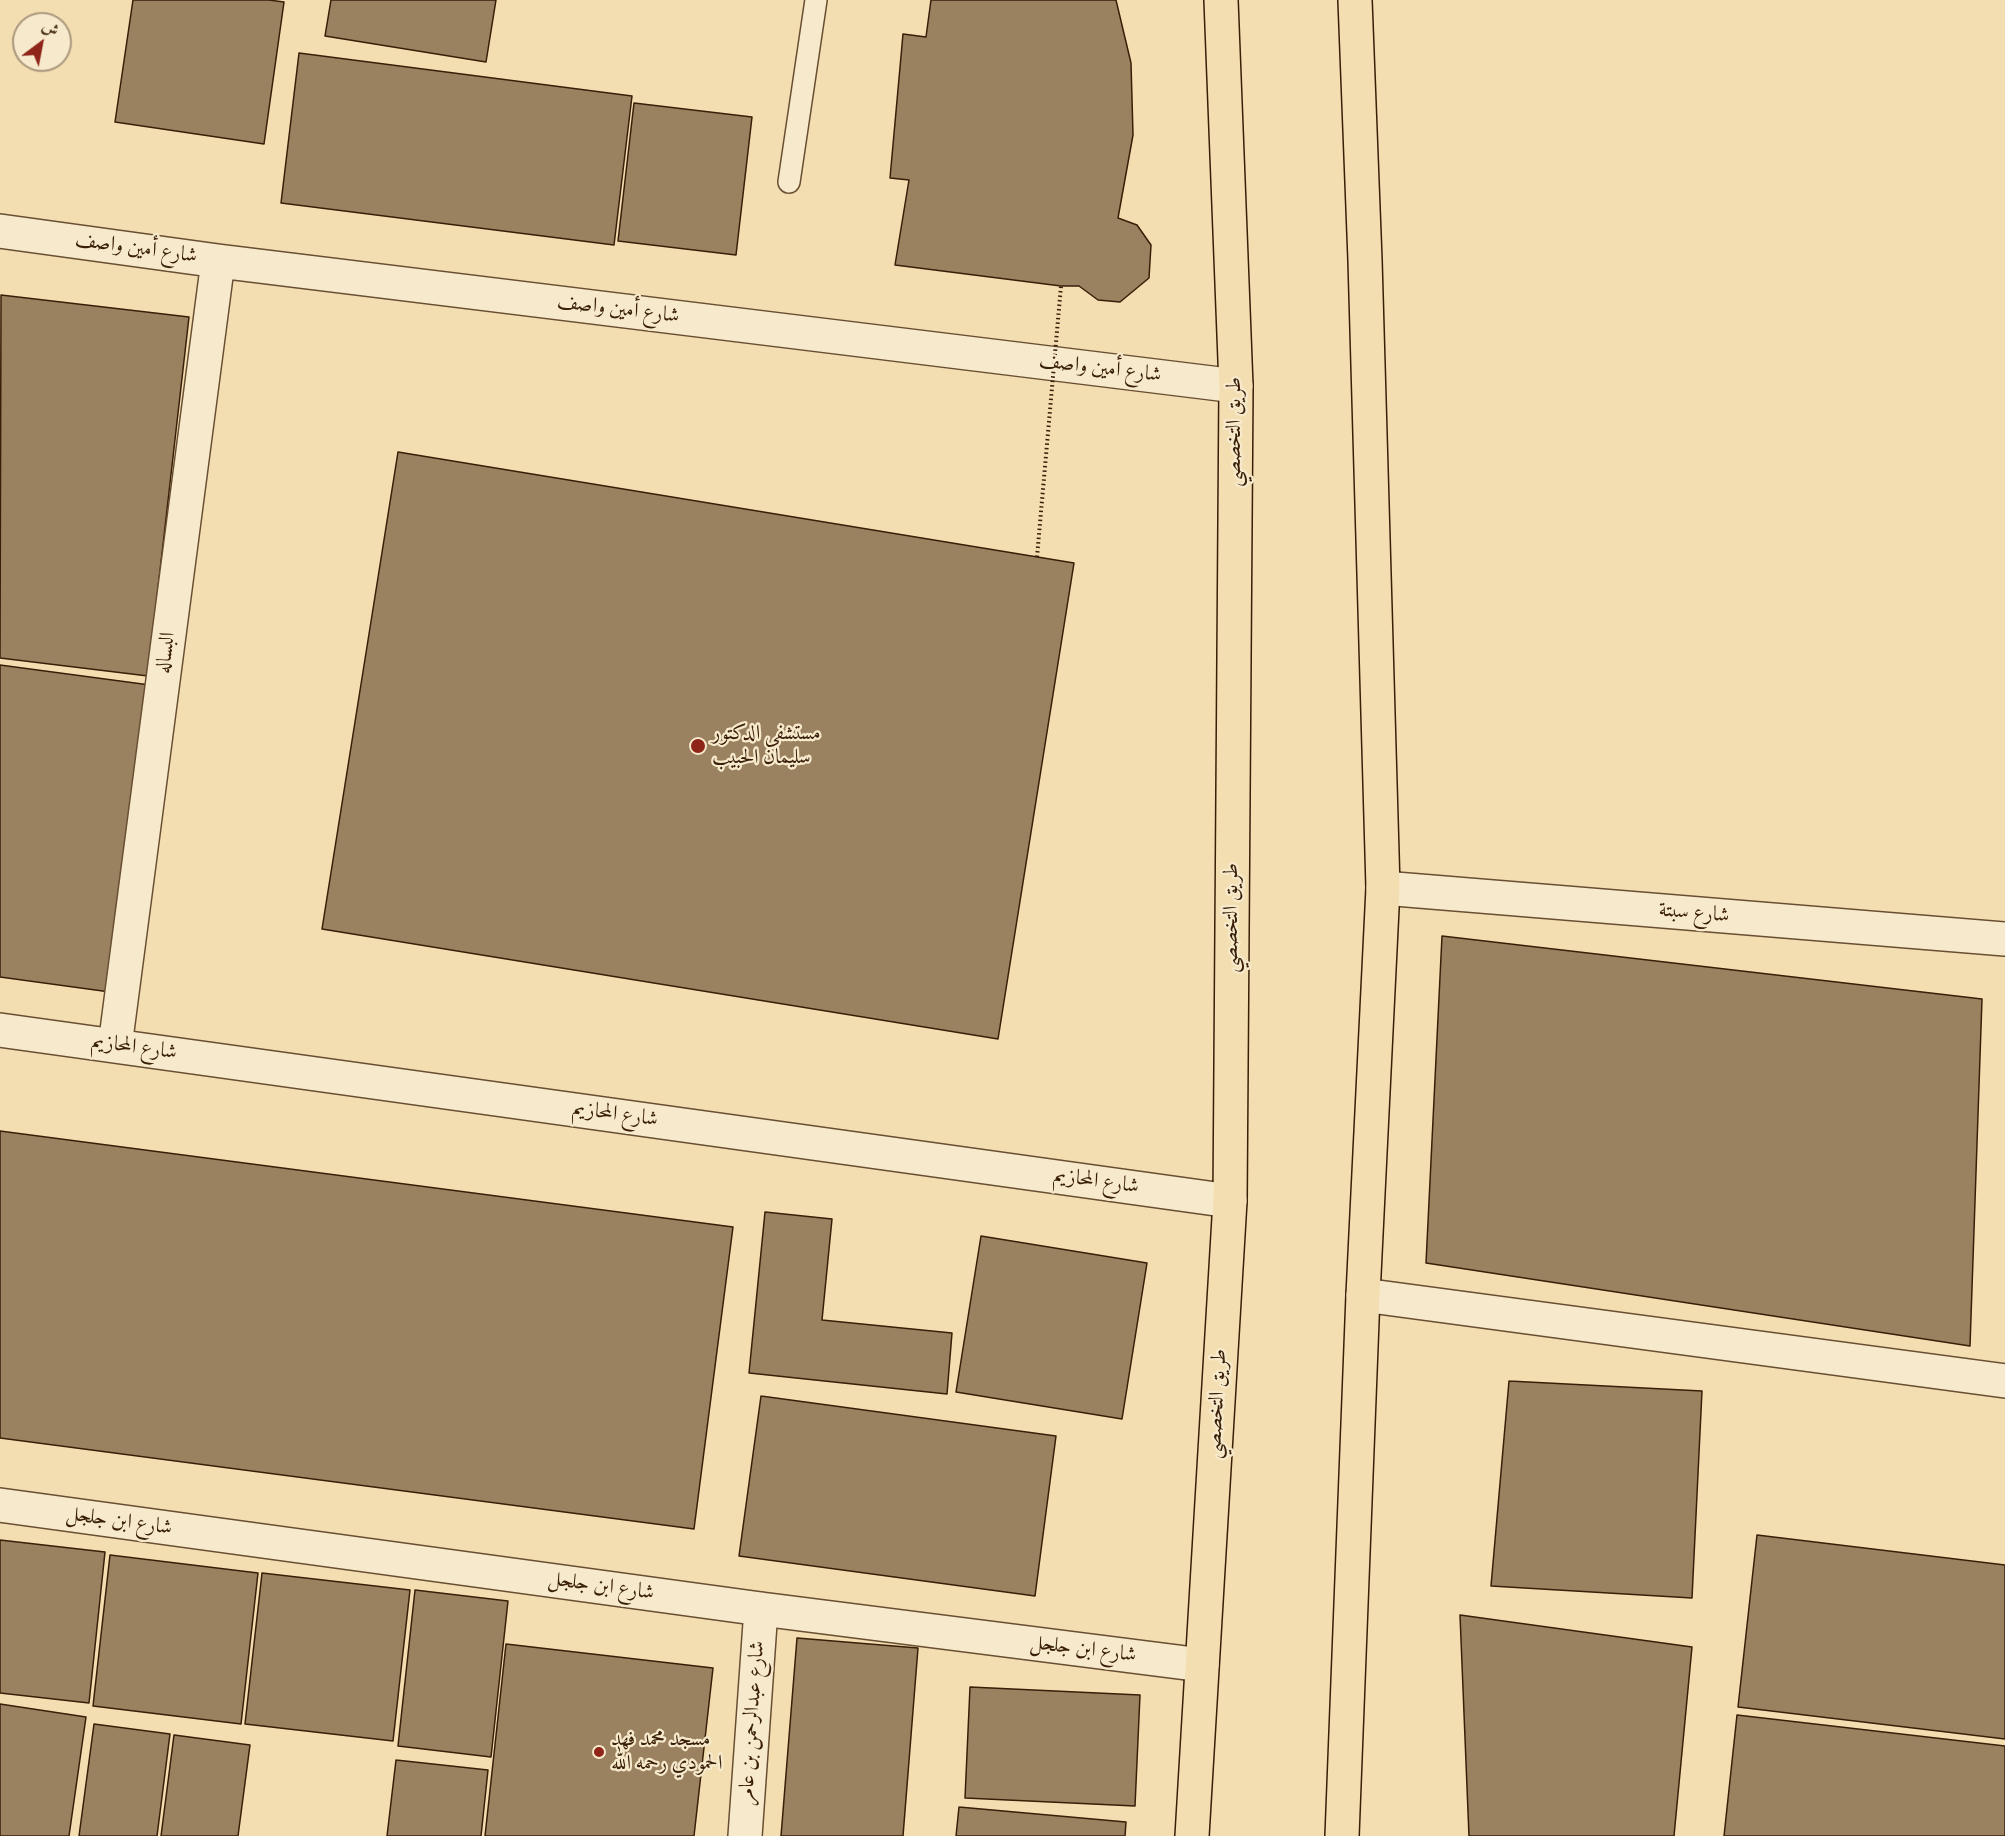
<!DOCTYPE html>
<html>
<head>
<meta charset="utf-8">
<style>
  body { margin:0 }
  #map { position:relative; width:2005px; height:1836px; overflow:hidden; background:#f3deb1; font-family:"IM FELL Double Pica",Amiri,serif }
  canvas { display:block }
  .north { position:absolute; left:12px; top:12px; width:60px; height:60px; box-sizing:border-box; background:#f7eacc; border:2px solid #ab987e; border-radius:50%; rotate:32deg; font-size:16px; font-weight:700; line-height:24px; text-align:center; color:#391e08 }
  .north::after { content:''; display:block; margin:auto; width:21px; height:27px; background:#8f2418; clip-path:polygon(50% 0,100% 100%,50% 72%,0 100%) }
</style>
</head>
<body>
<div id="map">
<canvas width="2005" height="1836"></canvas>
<div class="north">ش</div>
</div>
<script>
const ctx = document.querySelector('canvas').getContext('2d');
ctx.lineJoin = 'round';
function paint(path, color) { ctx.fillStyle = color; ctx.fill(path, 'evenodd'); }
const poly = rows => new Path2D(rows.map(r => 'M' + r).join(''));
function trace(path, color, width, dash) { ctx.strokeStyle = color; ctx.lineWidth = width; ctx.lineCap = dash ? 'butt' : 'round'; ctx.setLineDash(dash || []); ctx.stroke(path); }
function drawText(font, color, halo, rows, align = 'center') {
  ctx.font = font + ' "IM FELL Double Pica",Amiri,serif'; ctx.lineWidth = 4.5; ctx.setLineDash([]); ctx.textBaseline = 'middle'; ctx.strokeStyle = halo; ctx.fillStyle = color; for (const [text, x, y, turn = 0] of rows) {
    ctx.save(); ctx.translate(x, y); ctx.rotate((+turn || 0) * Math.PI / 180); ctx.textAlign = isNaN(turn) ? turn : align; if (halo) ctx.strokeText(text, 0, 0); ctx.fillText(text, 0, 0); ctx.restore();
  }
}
const building = poly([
  [133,0,269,0,284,2,264,144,115,122,133,0],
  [331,0,496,0,486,62,325,36,331,0],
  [931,0,1116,0,1131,63,1133,135,1118,218,1137,225,1151,245,1149,278,1120,302,1098,300,1079,286,1061,286,895,265,909,180,890,178,903,34,926,37,931,0],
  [299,53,632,96,614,245,281,203,299,53],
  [634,103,752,117,736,255,618,241,634,103],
  [1,295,189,317,148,676,0,658,1,295],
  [398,452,1074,563,998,1039,322,929,398,452],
  [0,665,150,685,110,992,0,977,0,665],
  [1442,936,1982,999,1970,1346,1426,1263,1442,936],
  [0,1131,733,1227,694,1529,0,1438,0,1131],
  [765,1212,832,1219,822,1320,952,1333,947,1394,749,1373,765,1212],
  [981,1236,1147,1263,1122,1419,956,1392,981,1236],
  [1509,1381,1702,1391,1692,1598,1491,1586,1509,1381],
  [761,1396,1056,1436,1035,1596,739,1556,761,1396],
  [1757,1535,2005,1565,2005,1739,1738,1707,1757,1535],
  [0,1540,105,1552,89,1703,0,1693,0,1540],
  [110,1555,258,1573,241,1724,93,1706,110,1555],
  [262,1573,410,1590,393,1741,245,1724,262,1573],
  [415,1590,508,1601,491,1757,398,1746,415,1590],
  [1460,1615,1692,1647,1674,1836,1469,1836,1460,1615],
  [797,1638,918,1648,903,1836,781,1836,797,1638],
  [506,1644,713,1668,694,1836,485,1836,506,1644],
  [970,1687,1140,1695,1135,1806,965,1798,970,1687],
  [0,1704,86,1717,69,1836,0,1836,0,1704],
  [1737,1715,2005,1746,2005,1836,1724,1836,1737,1715],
  [94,1724,170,1734,157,1836,79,1836,94,1724],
  [174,1735,250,1745,238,1836,161,1836,174,1735],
  [396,1760,488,1770,481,1836,387,1836,396,1760],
  [959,1807,1126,1822,1125,1836,956,1836,959,1807]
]);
paint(building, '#9a8260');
trace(building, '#391e08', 1.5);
const service = poly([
  [789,182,816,0]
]);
const minor = poly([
  [0,231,218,261,1236,386],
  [1383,888,2005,939],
  [0,1030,1230,1201],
  [115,1046,218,261],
  [1363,1295,2005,1381],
  [0,1505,761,1609,1202,1665],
  [745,1836,761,1609]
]);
const primary = poly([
  [1192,1836,1230,1201,1236,386,1221,0],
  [1342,1836,1363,1295,1383,888,1365,260,1355,0]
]);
trace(service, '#684e32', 24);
trace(minor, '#684e32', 36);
trace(primary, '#391e08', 36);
trace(service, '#f7eacc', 21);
trace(minor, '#f7eacc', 33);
trace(primary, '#f3deb1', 33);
trace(poly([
  [1037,557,1061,286]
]), '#391e08', 4, [1.5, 3]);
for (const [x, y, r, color] of [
  [698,746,8,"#8f2418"],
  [599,1752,6,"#8f2418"]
]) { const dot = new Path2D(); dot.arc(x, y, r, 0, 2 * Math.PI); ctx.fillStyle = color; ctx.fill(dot); trace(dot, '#f7eacc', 2); }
drawText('21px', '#391e08', '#f7eacc', [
  ["شارع أمين واصف",136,249,8],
  ["شارع أمين واصف",618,310,7],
  ["شارع أمين واصف",1100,369,7],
  ["طريق التخصصي",1235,432,-90],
  ["البساله",167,653,-83],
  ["شارع سبتة",1694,914,5],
  ["طريق التخصصي",1232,918,-90],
  ["شارع المحازيم",134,1048,8],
  ["شارع المحازيم",615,1115,8],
  ["شارع المحازيم",1096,1182,8],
  ["طريق التخصصي",1218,1404,-87],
  ["شارع ابن جلجل",119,1522,8],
  ["شارع ابن جلجل",601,1587,8],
  ["شارع ابن جلجل",1083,1650,7],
  ["شارع عبدالرحمن بن عامر",753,1723,-86]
]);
drawText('21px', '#391e08', '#f7eacc', [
  ["مستشفى الدكتور",712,734],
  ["سليمان الحبيب",712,758],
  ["مسجد محمد فهد",611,1740],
  ["الحمودي رحمه الله",611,1764]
], 'left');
</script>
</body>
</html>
